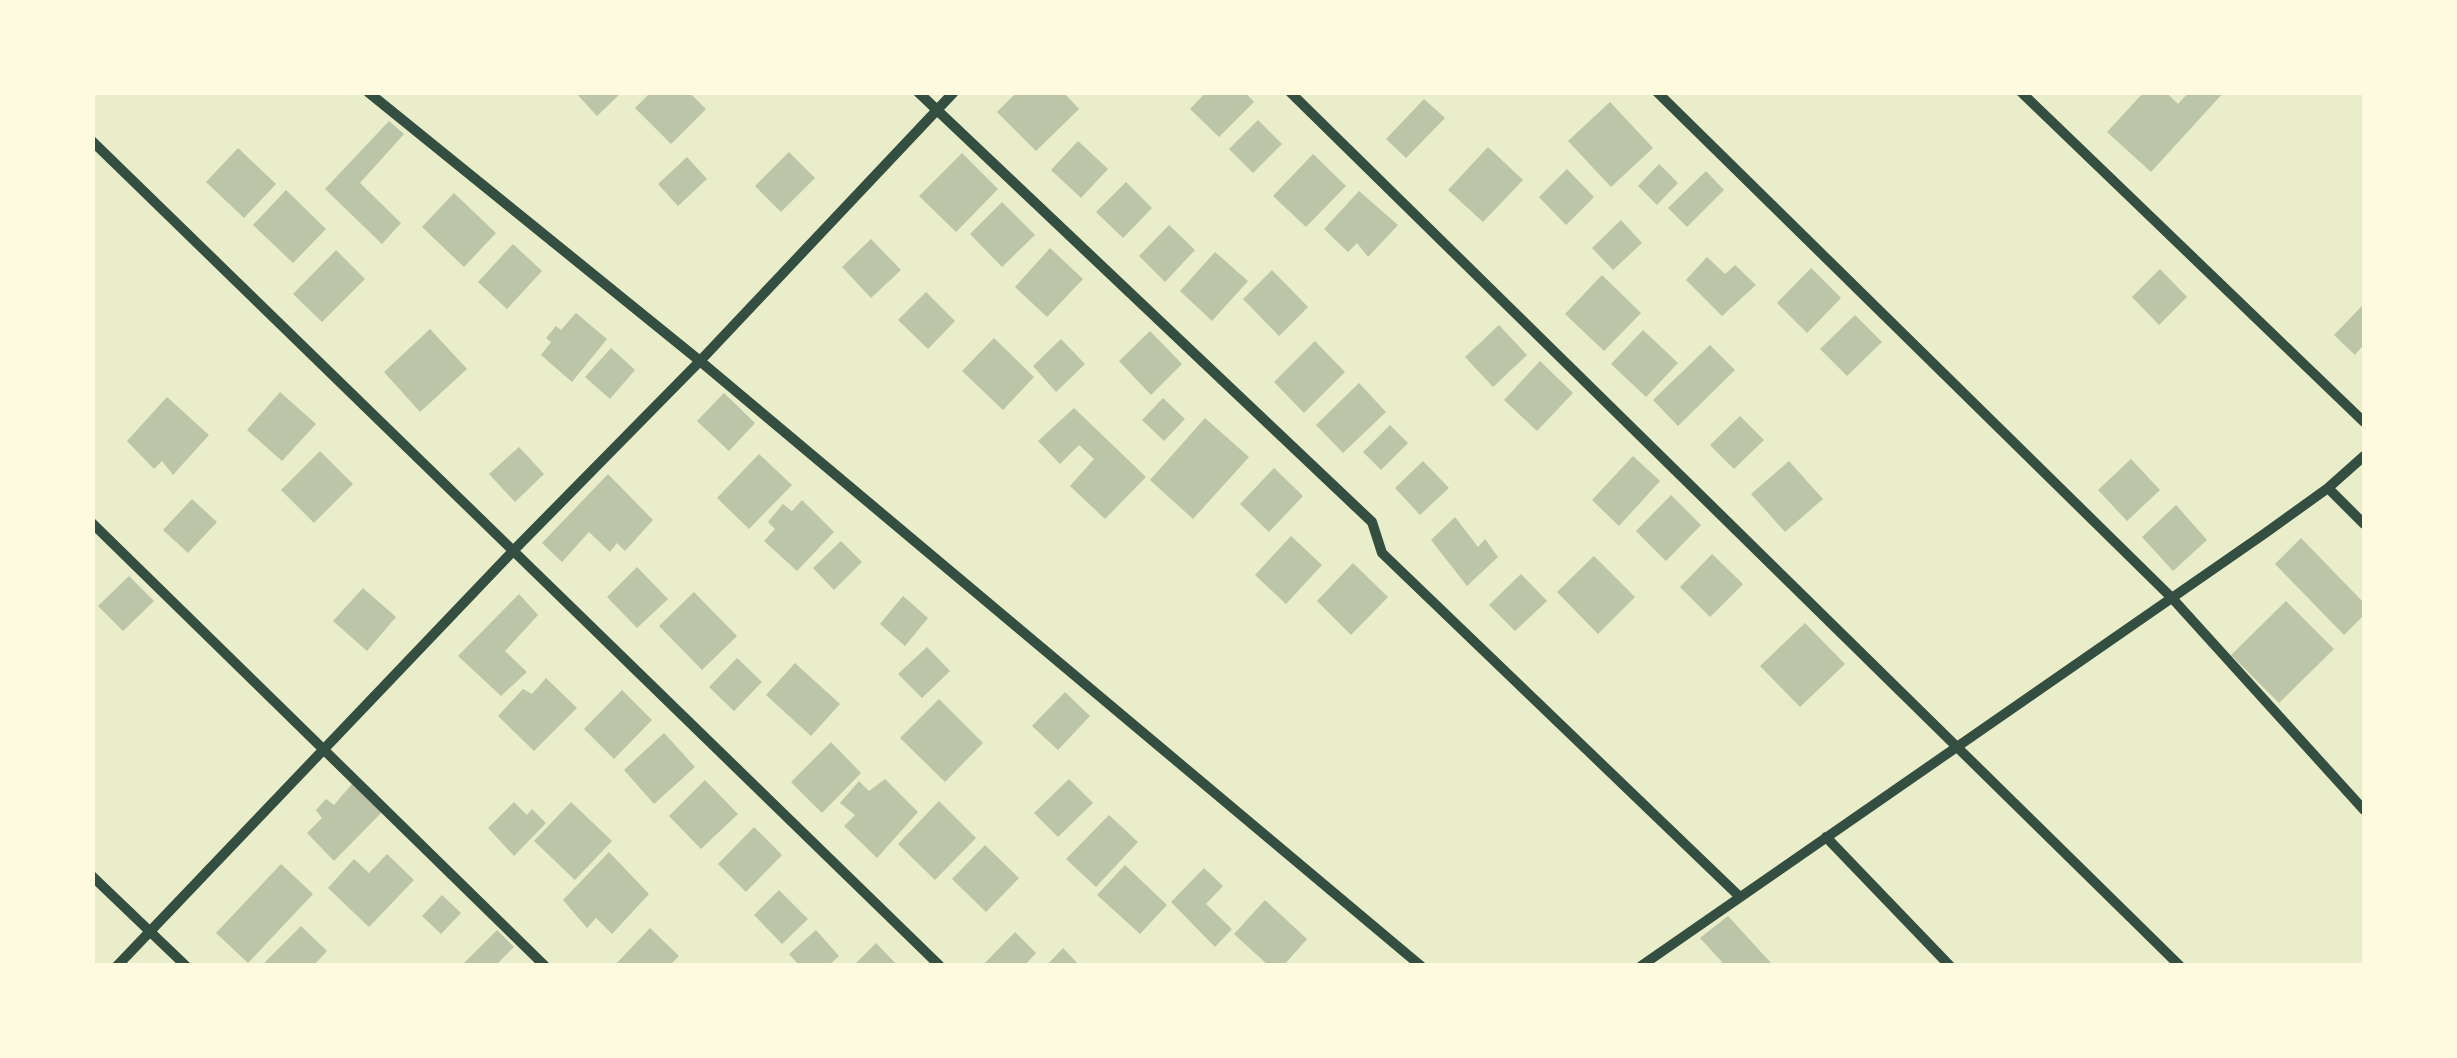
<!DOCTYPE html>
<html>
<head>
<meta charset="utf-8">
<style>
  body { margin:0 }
  #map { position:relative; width:2457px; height:1058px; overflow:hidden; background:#e9edc9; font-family:"Alegreya Sans",sans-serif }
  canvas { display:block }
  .frame { position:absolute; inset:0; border:95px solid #fefae0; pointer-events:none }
</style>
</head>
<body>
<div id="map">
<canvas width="2457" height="1058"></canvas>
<div class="frame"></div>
</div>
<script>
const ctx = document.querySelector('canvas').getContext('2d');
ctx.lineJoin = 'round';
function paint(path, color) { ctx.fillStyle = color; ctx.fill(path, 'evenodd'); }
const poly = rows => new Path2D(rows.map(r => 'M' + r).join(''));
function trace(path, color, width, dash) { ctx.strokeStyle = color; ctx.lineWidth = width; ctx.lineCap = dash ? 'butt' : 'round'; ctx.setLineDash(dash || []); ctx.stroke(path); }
paint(poly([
  [575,92,622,92,597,116],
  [651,92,689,92,706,109,671,144,635,108],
  [1017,92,1063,92,1079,109,1036,151,997,112],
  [1206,92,1245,92,1254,102,1219,137,1190,109],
  [2144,92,2166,92,2178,104,2189,92,2224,92,2151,172,2107,132],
  [1424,99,1445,118,1406,158,1386,139],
  [1610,102,1653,148,1611,187,1568,141],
  [1258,120,1282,144,1253,173,1229,149],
  [389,121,404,134,360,183,401,223,382,244,325,189],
  [1078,141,1108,169,1081,198,1051,170],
  [1488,147,1523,180,1483,222,1448,190],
  [238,148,276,184,244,218,206,182],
  [789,152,815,178,781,212,755,186],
  [962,153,998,189,956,232,919,196],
  [1313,154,1346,186,1306,227,1273,196],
  [687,157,707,179,678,206,658,184],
  [1659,164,1678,183,1657,205,1638,186],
  [1567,169,1594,197,1566,225,1539,197],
  [1706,171,1724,190,1687,227,1668,208],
  [1126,182,1152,208,1123,238,1096,212],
  [286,190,326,229,293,263,253,225],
  [1359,191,1398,225,1368,257,1357,243,1348,252,1324,229],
  [454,193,496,233,464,267,422,227],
  [1002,202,1035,235,1002,267,970,234],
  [1621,220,1642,243,1613,270,1592,248],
  [1169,225,1195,250,1165,282,1139,256],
  [871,239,901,270,871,298,842,267],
  [513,244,542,271,507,309,478,282],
  [1050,248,1083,279,1047,317,1015,287],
  [336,250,365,279,322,322,293,294],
  [1215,252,1248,281,1212,321,1180,291],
  [1707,257,1725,274,1735,265,1756,285,1722,316,1686,280],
  [1811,268,1841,298,1807,333,1777,303],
  [2160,269,2187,297,2159,325,2132,297],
  [1272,270,1308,307,1279,336,1243,299],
  [1602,275,1641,313,1604,351,1565,314],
  [926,292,955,321,928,349,898,320],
  [2362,306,2364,344,2355,355,2334,335],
  [576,313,607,339,572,382,541,355,551,342,546,338,556,326,561,330],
  [1855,315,1882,342,1847,376,1820,349],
  [1499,325,1527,355,1493,387,1465,357],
  [430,329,467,369,420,412,384,372],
  [1643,330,1678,363,1646,397,1611,364],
  [1150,331,1182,364,1151,395,1119,361],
  [994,338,1034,377,1003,410,962,371],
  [1061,339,1085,364,1056,392,1033,366],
  [1315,341,1345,372,1304,413,1274,382],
  [1710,345,1735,370,1678,426,1653,400],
  [611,348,635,370,610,399,585,377],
  [1540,361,1573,393,1537,431,1504,400],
  [1359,383,1386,412,1343,453,1316,425],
  [280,392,316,424,282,461,247,430],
  [724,393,755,423,729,451,697,421],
  [167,397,209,435,173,475,162,461,154,469,127,441],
  [1163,398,1185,419,1164,441,1142,420],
  [1074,408,1146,477,1105,519,1070,486,1094,459,1079,445,1060,464,1038,441],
  [1740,416,1764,440,1734,469,1710,445],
  [1205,418,1249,457,1193,519,1150,480],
  [1390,425,1408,443,1381,470,1363,452],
  [519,447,544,474,515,502,489,474],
  [320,451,353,484,314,523,281,490],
  [759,454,792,485,749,529,717,498],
  [1633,456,1660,481,1619,526,1592,500],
  [2131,459,2160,490,2127,521,2098,490],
  [1423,461,1449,488,1420,515,1395,488],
  [1789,461,1823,499,1785,532,1751,494],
  [1274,468,1303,496,1269,532,1240,504],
  [608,474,653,520,625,551,617,543,610,552,589,532,562,562,542,543],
  [1671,495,1701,525,1666,561,1636,531],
  [192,499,217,522,188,553,163,530],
  [802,500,834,532,797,571,764,541,775,529,768,522,783,504,792,511],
  [2176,505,2207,540,2173,571,2142,537],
  [1455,517,1478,547,1485,539,1498,557,1467,586,1431,540],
  [1291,536,1322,565,1286,604,1255,575],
  [2301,538,2364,603,2364,615,2344,635,2275,564],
  [841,541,862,562,834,590,813,568],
  [1712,554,1743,584,1710,617,1680,587],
  [1594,556,1635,597,1598,634,1557,592],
  [1353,563,1388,597,1351,635,1317,601],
  [637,567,668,599,637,628,607,597],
  [1521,574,1547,601,1515,631,1489,605],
  [129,576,154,601,123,631,98,606],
  [363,588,396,617,367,651,333,621],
  [694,592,737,636,702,670,659,626],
  [519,594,538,615,505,651,527,672,501,696,458,656],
  [903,596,928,618,905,646,880,624],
  [2286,601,2334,649,2279,703,2231,655],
  [1805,623,1845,664,1800,707,1760,666],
  [927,647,950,671,922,698,898,674],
  [737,658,762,682,734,711,709,687],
  [795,663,840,704,811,736,766,695],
  [546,678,577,708,534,751,498,716,523,689,532,694],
  [622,690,652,720,614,759,584,729],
  [1065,692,1090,716,1058,750,1032,726],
  [939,699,983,743,945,782,900,738],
  [664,733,695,767,654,804,624,770],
  [831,742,861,773,822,813,791,782],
  [885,779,918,812,877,858,844,826,855,815,840,803,859,781,869,791],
  [1069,779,1093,803,1058,837,1034,813],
  [705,780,738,814,701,849,669,816],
  [352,784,382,812,334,861,307,833,322,818,316,810,326,799,334,805],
  [939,801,976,838,935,880,898,844],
  [514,802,527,815,532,809,546,823,514,856,488,828],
  [571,802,612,841,575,880,534,841],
  [1109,815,1138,842,1096,887,1066,859],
  [754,827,782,855,746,892,718,864],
  [985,845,1019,878,986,912,952,879],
  [609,852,649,894,612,934,596,918,587,928,563,900],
  [387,854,414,880,369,927,328,888,354,859,369,873],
  [281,864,313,894,248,963,216,933],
  [1125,865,1167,905,1140,934,1097,895],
  [1204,868,1223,886,1206,904,1232,929,1215,947,1171,902],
  [779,890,808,919,782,944,754,915],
  [442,895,461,913,441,934,422,916],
  [1265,900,1307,939,1283,966,1269,966,1234,934],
  [1728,916,1771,963,1769,966,1718,966,1722,962,1700,938],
  [301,926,327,951,313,966,269,966,265,962],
  [650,928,679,956,669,966,614,966],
  [497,930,514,947,495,966,461,966],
  [816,930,839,956,828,966,800,966,789,954],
  [1015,932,1036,953,1024,966,982,966],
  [876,943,898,966,853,966],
  [1063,948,1080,966,1046,966]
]), '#bcc5a7');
trace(poly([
  [368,92,700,361,1421,966],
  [918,92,1372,522,1382,553,1740,897],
  [1290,92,2180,966],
  [1657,92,2172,598,2364,810],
  [2021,92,2364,422],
  [92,141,940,966],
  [2328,488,2364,524],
  [92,523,545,966],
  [1826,837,1950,966],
  [92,876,186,966],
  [117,966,514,550,700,361,954,92],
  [1641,966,2264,534,2328,488,2364,456]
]), '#344e41', 10);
</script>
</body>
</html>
